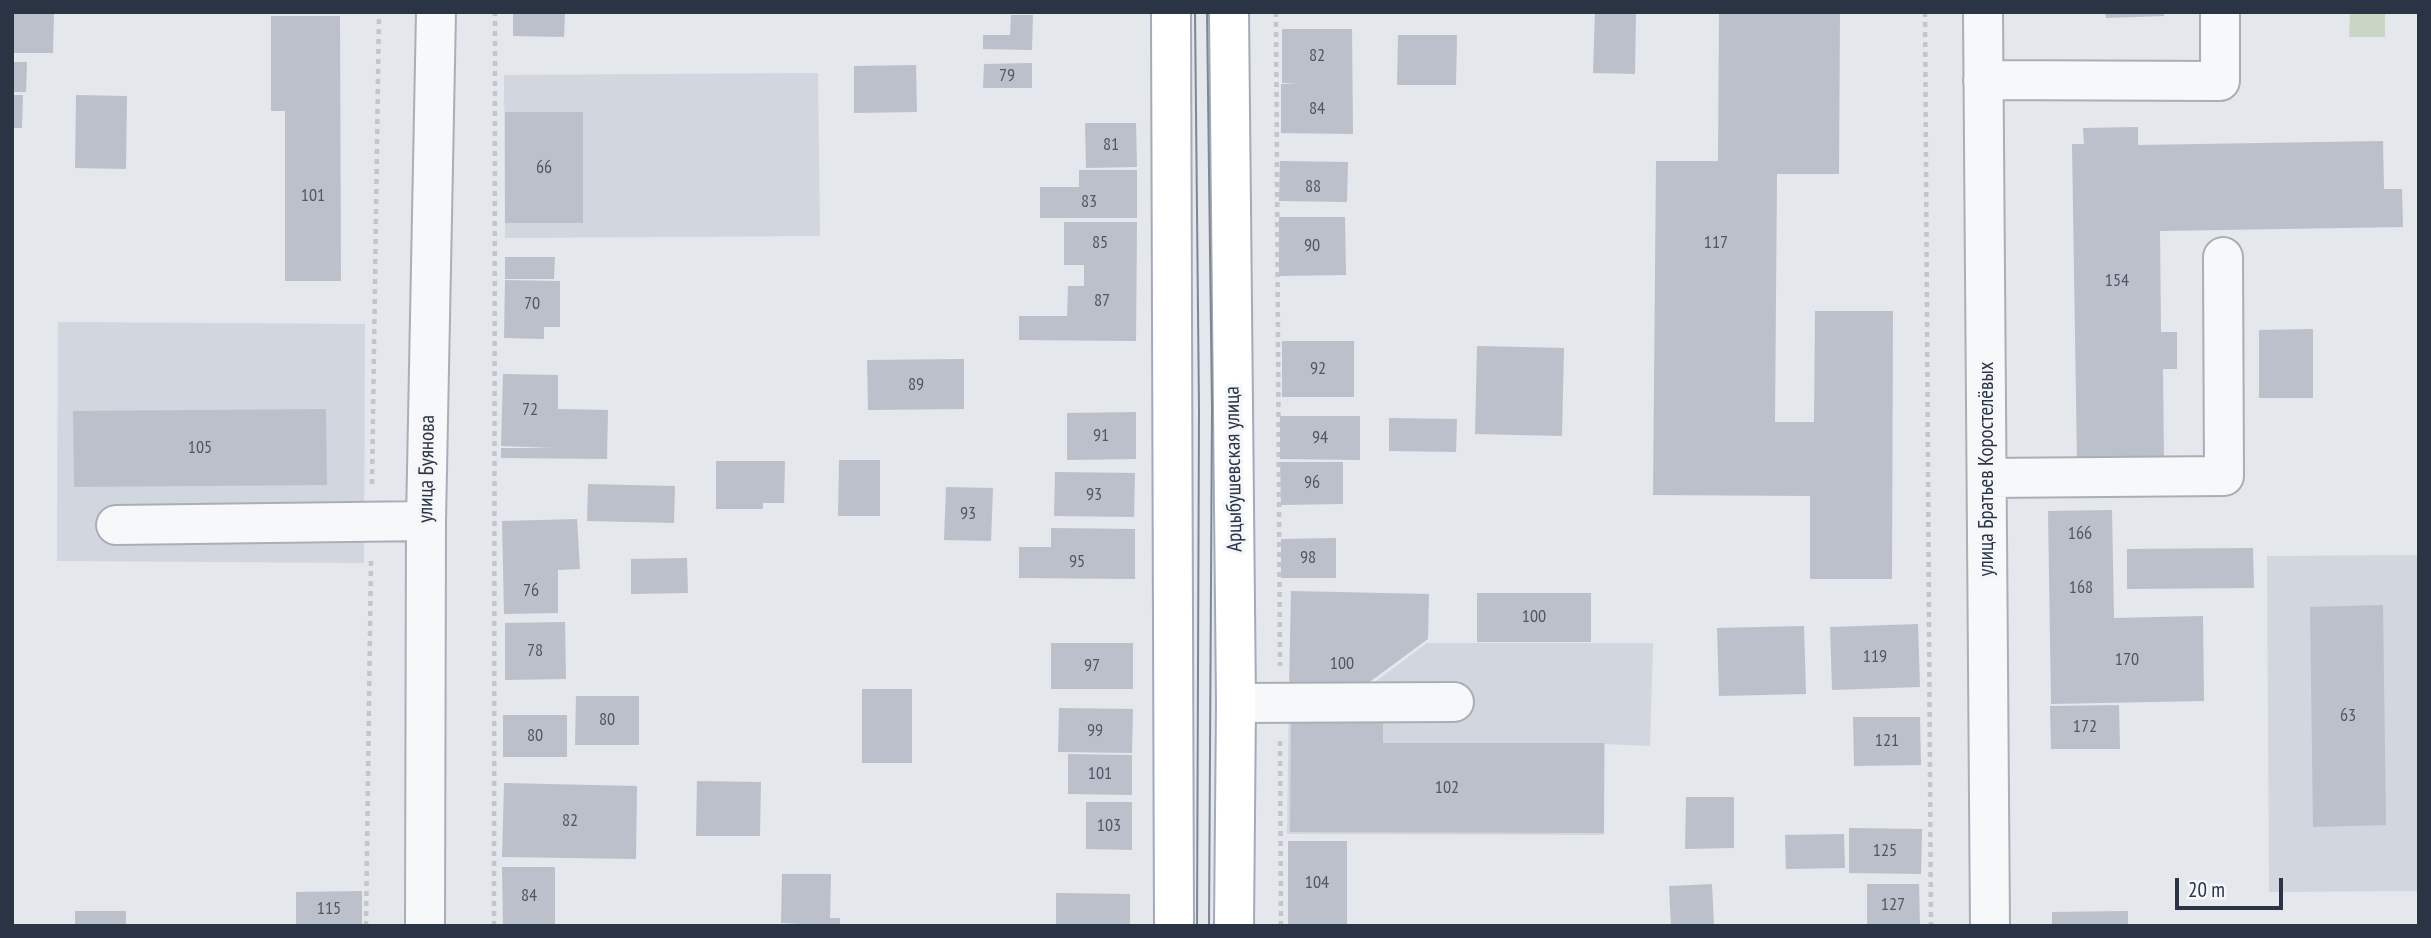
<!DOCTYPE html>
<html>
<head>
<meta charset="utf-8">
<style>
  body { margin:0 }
  #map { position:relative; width:2431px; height:938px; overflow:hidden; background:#e4e7ec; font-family:"PT Sans Narrow",sans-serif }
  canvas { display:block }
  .frame { position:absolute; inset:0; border:14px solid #2b3445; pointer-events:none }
  .scale { position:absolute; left:2175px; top:878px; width:108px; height:32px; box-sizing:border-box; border:4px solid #2b3445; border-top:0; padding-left:9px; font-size:21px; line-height:24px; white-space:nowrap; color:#2b3445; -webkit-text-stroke:5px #f4f6f9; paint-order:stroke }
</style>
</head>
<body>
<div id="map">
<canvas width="2431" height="938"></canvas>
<div class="frame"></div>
<div class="scale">20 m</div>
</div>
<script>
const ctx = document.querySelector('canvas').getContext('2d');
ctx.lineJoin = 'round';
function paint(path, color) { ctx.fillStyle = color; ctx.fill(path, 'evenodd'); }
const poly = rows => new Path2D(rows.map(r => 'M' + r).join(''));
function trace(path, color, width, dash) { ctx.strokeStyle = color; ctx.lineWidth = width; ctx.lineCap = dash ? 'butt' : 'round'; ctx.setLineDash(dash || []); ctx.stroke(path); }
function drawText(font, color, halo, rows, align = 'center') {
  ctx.font = font + ' "PT Sans Narrow",sans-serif'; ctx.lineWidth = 7; ctx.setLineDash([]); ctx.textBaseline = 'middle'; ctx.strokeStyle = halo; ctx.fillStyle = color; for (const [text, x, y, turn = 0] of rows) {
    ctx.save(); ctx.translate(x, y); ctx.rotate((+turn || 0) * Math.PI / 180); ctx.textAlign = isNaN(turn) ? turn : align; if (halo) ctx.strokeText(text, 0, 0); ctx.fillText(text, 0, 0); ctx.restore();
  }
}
paint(poly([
  [818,73,820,236,505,238,504,75],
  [58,322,365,324,364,563,57,561],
  [2419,555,2419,891,2269,892,2267,556],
  [1427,643,1653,643,1650,746,1605,744,1604,835,1287,834,1289,692,1363,691]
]), '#d2d6de');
paint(poly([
  [2350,12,2385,12,2385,37,2349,37]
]), '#c9d6c5');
paint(poly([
  [12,12,54,12,53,53,12,53],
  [513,12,565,12,564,37,513,36],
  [1595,12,1636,12,1635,74,1593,73],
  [1719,12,1840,12,1839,174,1777,174,1775,422,1814,422,1815,311,1893,311,1892,579,1810,579,1810,496,1653,495,1656,161,1718,161],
  [2105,12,2164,12,2164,16,2106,18],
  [1011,15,1033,15,1032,50,983,49,983,35,1010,35],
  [271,16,340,16,341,281,285,281,285,111,271,111],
  [1282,29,1352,29,1353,134,1281,133,1281,84,1301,84,1282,83],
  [1398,35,1457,35,1456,85,1397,85],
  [12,62,27,62,26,92,12,92],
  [1032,63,1032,88,983,88,984,64],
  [916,65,917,112,854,113,854,66],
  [12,95,23,95,22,128,12,128],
  [76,95,127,96,126,169,75,168],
  [505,112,583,112,583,223,505,223],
  [1085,123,1136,123,1137,167,1086,168],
  [2138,127,2138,145,2383,141,2384,189,2402,189,2403,227,2160,231,2161,332,2177,332,2177,369,2163,369,2164,461,2077,462,2072,144,2084,144,2083,128],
  [1280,161,1348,162,1347,202,1279,201],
  [1079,170,1137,170,1137,218,1040,218,1040,187,1079,187],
  [1279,217,1345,217,1346,275,1279,276],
  [1064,222,1137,222,1136,341,1019,340,1019,316,1067,316,1068,286,1084,286,1084,265,1064,265],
  [505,257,555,257,554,279,505,279],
  [505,280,560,281,560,327,544,327,544,339,504,338],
  [2313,329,2313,398,2259,398,2259,330],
  [1282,341,1354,341,1354,397,1282,397],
  [1477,346,1564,348,1562,436,1475,434],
  [964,359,964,409,868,410,867,360],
  [503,374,558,375,558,409,608,410,607,459,501,458,501,448,553,448,501,446],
  [326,409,327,485,74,487,73,411],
  [1136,412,1136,459,1067,460,1067,413],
  [1280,416,1360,416,1360,460,1280,459],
  [1389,418,1457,419,1456,452,1389,451],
  [839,460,880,460,880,516,838,516],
  [716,461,785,461,784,503,763,503,763,509,716,509],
  [1280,462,1343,462,1343,504,1281,505],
  [1055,472,1135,473,1134,517,1054,516],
  [588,484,675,486,674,523,587,521],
  [946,487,993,488,991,541,944,540],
  [2112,510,2114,618,2203,616,2204,701,2051,704,2048,511],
  [577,519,580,569,558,570,558,613,504,614,502,521],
  [1051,528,1135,529,1135,579,1019,578,1019,547,1051,547],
  [1336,538,1336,578,1281,578,1281,539],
  [2253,548,2254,588,2127,589,2127,549],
  [687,558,688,593,631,594,631,559],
  [1291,591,1429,594,1428,639,1360,689,1289,688],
  [1477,593,1591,593,1591,642,1477,642],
  [2383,605,2386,825,2313,827,2310,607],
  [565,622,566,679,505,680,505,623],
  [1918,624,1920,687,1832,690,1830,627],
  [1804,626,1806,694,1719,696,1717,628],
  [1051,643,1133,643,1133,689,1051,689],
  [862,689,912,689,912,763,862,763],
  [576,696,639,696,639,745,575,745],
  [2119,705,2120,749,2051,749,2050,706],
  [1059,708,1133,709,1132,753,1058,752],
  [1291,714,1383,714,1383,743,1604,743,1604,833,1290,832],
  [503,715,567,715,567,757,503,757],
  [1853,717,1920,717,1921,765,1854,766],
  [1068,754,1132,755,1132,795,1068,794],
  [697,781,761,782,760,836,696,836],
  [504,783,637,786,636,859,502,857],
  [1686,797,1734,797,1734,848,1685,849],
  [1086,802,1132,802,1132,850,1086,849],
  [1849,828,1922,829,1921,874,1849,873],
  [1844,834,1845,868,1786,869,1785,835],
  [1288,841,1347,841,1347,926,1288,926],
  [502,867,555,867,555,926,503,926],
  [782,874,831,874,830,918,840,918,840,926,781,923],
  [1712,884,1714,926,1671,926,1669,886],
  [1867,884,1919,884,1920,926,1867,926],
  [362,891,362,926,296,926,296,892],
  [1056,893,1130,894,1130,926,1056,926],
  [75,911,126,911,126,926,75,926],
  [2128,911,2128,926,2052,926,2052,912]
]), '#bbc0ca');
const minor = poly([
  [1983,12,1990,926],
  [1983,80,2220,81,2220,12],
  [1987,478,2224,476,2223,257],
  [116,525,426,521],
  [1236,703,1454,702],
  [425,926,426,521,436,12]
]);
const major = poly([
  [1171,12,1174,926],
  [1229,12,1236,703,1234,926]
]);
trace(minor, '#a9aeb7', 42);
trace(major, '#a3abb8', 42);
trace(poly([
  [1276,12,1280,666],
  [1925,12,1931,926],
  [372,484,379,12],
  [1280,741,1281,926],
  [366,926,371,559],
  [494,926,495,12]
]), '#c2c5cb', 4.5, [5, 5]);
trace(minor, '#f7f8fa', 38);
trace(major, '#fff', 38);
trace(poly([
  [1195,12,1199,410,1197,926],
  [1207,12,1212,409,1209,926]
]), '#7d8696', 2);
drawText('18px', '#4f5766', null, [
  ["82",1317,56],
  ["79",1007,76],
  ["84",1317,109],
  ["81",1111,145],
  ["66",544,168],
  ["88",1313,187],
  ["101",313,196],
  ["83",1089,202],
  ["85",1100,243],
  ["117",1716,243],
  ["90",1312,246],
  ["154",2117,281],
  ["87",1102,301],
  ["70",532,304],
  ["92",1318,369],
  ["89",916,385],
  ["72",530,410],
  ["91",1101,436],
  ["94",1320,438],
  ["105",200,448],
  ["96",1312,483],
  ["93",1094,495],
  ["93",968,514],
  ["166",2080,534],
  ["98",1308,558],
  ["95",1077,562],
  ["168",2081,588],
  ["76",531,591],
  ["100",1534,617],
  ["78",535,651],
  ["119",1875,657],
  ["170",2127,660],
  ["100",1342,664],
  ["97",1092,666],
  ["63",2348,716],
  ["80",607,720],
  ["172",2085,727],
  ["99",1095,731],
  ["80",535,736],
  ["121",1887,741],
  ["101",1100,774],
  ["102",1447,788],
  ["82",570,821],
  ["103",1109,826],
  ["125",1885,851],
  ["104",1317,883],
  ["84",529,896],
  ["127",1893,905],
  ["115",329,909]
]);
drawText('21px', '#2b3445', '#f4f6f9', [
  ["улица Буянова",427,469,-89],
  ["Арцыбушевская улица",1234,469,-91],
  ["улица Братьев Коростелёвых",1987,469,-90]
]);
</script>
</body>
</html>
